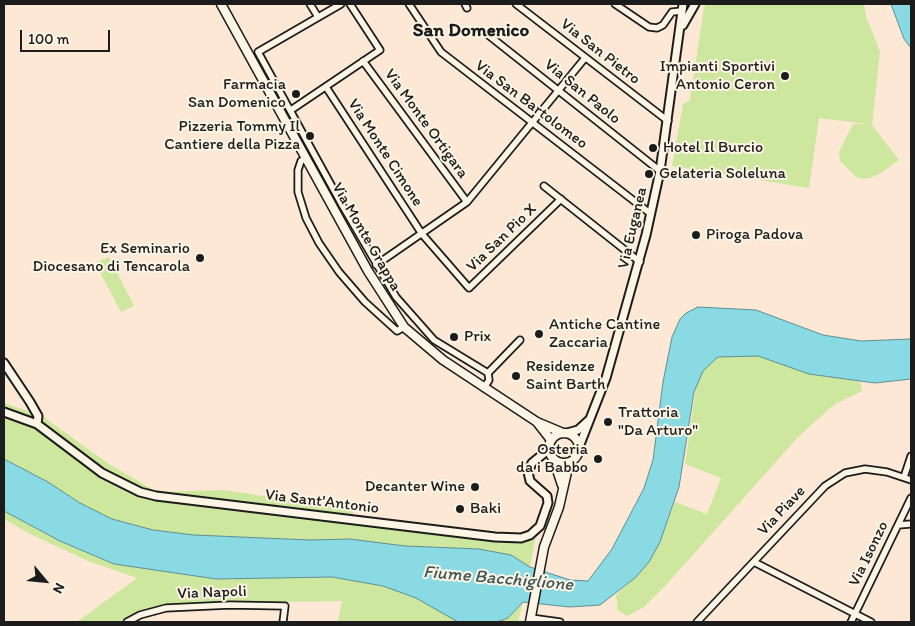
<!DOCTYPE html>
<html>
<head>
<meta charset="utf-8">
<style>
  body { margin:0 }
  #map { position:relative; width:915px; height:626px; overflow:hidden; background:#fce8d4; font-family:Itim,sans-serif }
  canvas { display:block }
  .frame { position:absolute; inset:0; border:5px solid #1c1c1c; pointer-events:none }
  .north { position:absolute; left:20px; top:556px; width:50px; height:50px; -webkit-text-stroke:4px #fcf5e5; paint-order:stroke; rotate:118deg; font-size:14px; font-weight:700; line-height:20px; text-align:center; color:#1c1c1c }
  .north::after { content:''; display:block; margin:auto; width:18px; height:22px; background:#1c1c1c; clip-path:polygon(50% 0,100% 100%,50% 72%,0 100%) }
  .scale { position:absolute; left:20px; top:30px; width:90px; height:22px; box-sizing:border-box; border:2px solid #1c1c1c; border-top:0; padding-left:6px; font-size:15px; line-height:18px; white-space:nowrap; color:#1c1c1c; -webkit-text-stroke:4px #fcf5e5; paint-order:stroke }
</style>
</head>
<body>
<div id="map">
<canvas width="915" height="626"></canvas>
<div class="frame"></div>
<div class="north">N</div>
<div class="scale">100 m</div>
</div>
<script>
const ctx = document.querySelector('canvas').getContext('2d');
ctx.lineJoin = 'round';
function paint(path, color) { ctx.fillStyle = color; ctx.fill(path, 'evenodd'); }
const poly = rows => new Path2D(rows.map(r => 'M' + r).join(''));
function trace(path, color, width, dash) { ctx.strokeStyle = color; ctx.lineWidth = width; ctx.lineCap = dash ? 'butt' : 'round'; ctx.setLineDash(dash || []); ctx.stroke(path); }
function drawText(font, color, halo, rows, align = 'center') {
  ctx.font = font + ' Itim,sans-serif'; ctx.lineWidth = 4; ctx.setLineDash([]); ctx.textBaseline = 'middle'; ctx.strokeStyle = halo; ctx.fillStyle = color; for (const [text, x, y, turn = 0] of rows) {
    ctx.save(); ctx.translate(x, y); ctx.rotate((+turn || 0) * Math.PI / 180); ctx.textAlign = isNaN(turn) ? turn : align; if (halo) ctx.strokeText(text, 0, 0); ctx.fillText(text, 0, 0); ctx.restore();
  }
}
paint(poly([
  [706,4,864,4,866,16,880,52,872,125,899,160,881,173,870,178,861,179,855,176,840,161,839,152,853,124,867,124,819,118,809,188,672,166,683,104,690,100,704,7],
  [109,257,134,306,121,312,95,263],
  [758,356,809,374,860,381,862,391,835,404,799,436,666,585,644,607,627,616,618,610,616,595,635,578,660,542,675,502,707,514,721,478,685,464,696,388,703,371,718,357],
  [4,403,42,416,109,464,157,492,224,490,354,510,351,520,446,532,508,543,524,541,536,536,530,567,511,555,479,549,405,546,350,539,310,540,194,535,153,530,112,519,80,503,48,482,4,459],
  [4,511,60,541,114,564,216,579,332,577,383,586,416,598,458,622,338,622,342,601,166,604,138,611,118,622,77,622,137,578,88,561,28,533,4,519],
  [523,602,518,622,497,622,508,618]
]), '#cde89e');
const water = poly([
  [891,4,911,4,911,48,904,39,891,4],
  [698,307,756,310,823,335,861,341,911,339,911,379,875,383,809,374,758,356,718,357,703,371,694,392,679,487,660,542,649,562,635,578,600,605,570,607,523,602,508,618,497,622,458,622,416,598,383,586,332,577,216,579,114,564,60,541,4,511,4,459,48,482,80,503,112,519,153,530,194,535,310,540,350,539,405,546,479,549,511,555,530,567,570,580,588,581,612,549,644,488,653,460,663,382,672,337,680,319,686,313,698,307]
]);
paint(water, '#89dae2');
trace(water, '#5d8e93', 1);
const minor = poly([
  [310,4,318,17],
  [341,4,258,52,341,203,396,297,434,340,488,373,489,380,484,388],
  [409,4,441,52,651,214],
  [465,4,467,8],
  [516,4,668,121],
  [615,4,649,27,657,28,663,25,672,12,682,11],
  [487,34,660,171],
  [363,61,467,202],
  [326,87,422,234,469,288,561,199],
  [291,110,380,50,350,4],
  [305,159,301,161,298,170,298,192,306,218,319,243,339,272,365,302,397,331,404,327],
  [544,186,640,262],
  [376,265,467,202,585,58],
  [488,373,520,340],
  [904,477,911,456],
  [898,525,911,524],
  [754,562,871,622],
  [531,618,560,622],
  [127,622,140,615,166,608,230,605,285,606,283,622],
  [697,622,825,486,845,473,865,469,887,472,911,480],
  [851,622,911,498]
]);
const tertiary = poly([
  [683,25,695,4],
  [4,363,30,402,38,416,37,424],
  [4,412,37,424,102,473,140,492,156,496,495,537,521,538,530,535,540,526,548,503,547,496,530,481,528,472,532,463,548,450],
  [567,433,578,430,590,419],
  [579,447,606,378,646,235,660,171,683,4]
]);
const secondary = poly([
  [221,4,368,271,404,327,443,360,537,422,551,440],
  [537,422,563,433],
  '549 448a15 15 0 1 1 30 0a15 15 0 1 1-30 0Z',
  [554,461,562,485],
  [530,622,544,547,559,507,569,463]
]);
trace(minor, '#1c1c1c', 9);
trace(tertiary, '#1c1c1c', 11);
trace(secondary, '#1c1c1c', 11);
trace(minor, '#fcf5e5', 5.5);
trace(tertiary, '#fcf5e5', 7);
trace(secondary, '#fcf5e5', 8);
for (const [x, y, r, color] of [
  [785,76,5,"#1c1c1c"],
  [296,94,5,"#1c1c1c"],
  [310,136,5,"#1c1c1c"],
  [653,148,5,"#1c1c1c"],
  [649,174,5,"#1c1c1c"],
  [696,235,5,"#1c1c1c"],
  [200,258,5,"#1c1c1c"],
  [539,334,5,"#1c1c1c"],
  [454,337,5,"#1c1c1c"],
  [516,376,5,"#1c1c1c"],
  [608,422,5,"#1c1c1c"],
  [598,459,5,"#1c1c1c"],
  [475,487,5,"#1c1c1c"],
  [460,509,5,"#1c1c1c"]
]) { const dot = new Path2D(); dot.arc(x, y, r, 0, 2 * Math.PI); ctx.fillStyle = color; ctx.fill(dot); trace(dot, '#fcf5e5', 2); }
drawText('16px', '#1c1c1c', '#fcf5e5', [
  ["Via San Pietro",600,52,38],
  ["Via San Paolo",582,92,39],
  ["Via San Bartolomeo",531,105,37],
  ["Via Monte Ortigara",426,124,54],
  ["Via Monte Cimone",385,153,57],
  ["Via Euganea",633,228,-77],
  ["Via Monte Grappa",366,237,60],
  ["Via San Pio X",502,238,-44],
  ["Via Sant'Antonio",322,502,7],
  ["Via Piave",782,511,-47],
  ["Via Isonzo",869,554,-64],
  ["Via Napoli",212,593,-2]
]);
drawText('16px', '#1c1c1c', '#fcf5e5', [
  ["Impianti Sportivi",775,67,"right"],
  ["Antonio Ceron",775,85,"right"],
  ["Farmacia",286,85,"right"],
  ["San Domenico",286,103,"right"],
  ["Pizzeria Tommy Il",300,127,"right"],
  ["Cantiere della Pizza",300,145,"right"],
  ["Hotel Il Burcio",663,148],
  ["Gelateria Soleluna",659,174],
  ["Piroga Padova",706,235],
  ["Ex Seminario",190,249,"right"],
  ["Diocesano di Tencarola",190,267,"right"],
  ["Antiche Cantine",549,325],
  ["Zaccaria",549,343],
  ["Prix",464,337],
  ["Residenze",526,367],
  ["Saint Barth",526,385],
  ["Trattoria",618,413],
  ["\"Da Arturo\"",618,431],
  ["Osteria",588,450,"right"],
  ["da i Babbo",588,468,"right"],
  ["Decanter Wine",465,487,"right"],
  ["Baki",470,509]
], 'left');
drawText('italic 18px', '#3d5557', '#fcf5e5', [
  ["Fiume Bacchiglione",498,579,5]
]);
drawText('bold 19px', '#1c1c1c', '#fcf5e5', [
  ["San Domenico",471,31]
]);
</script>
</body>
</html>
